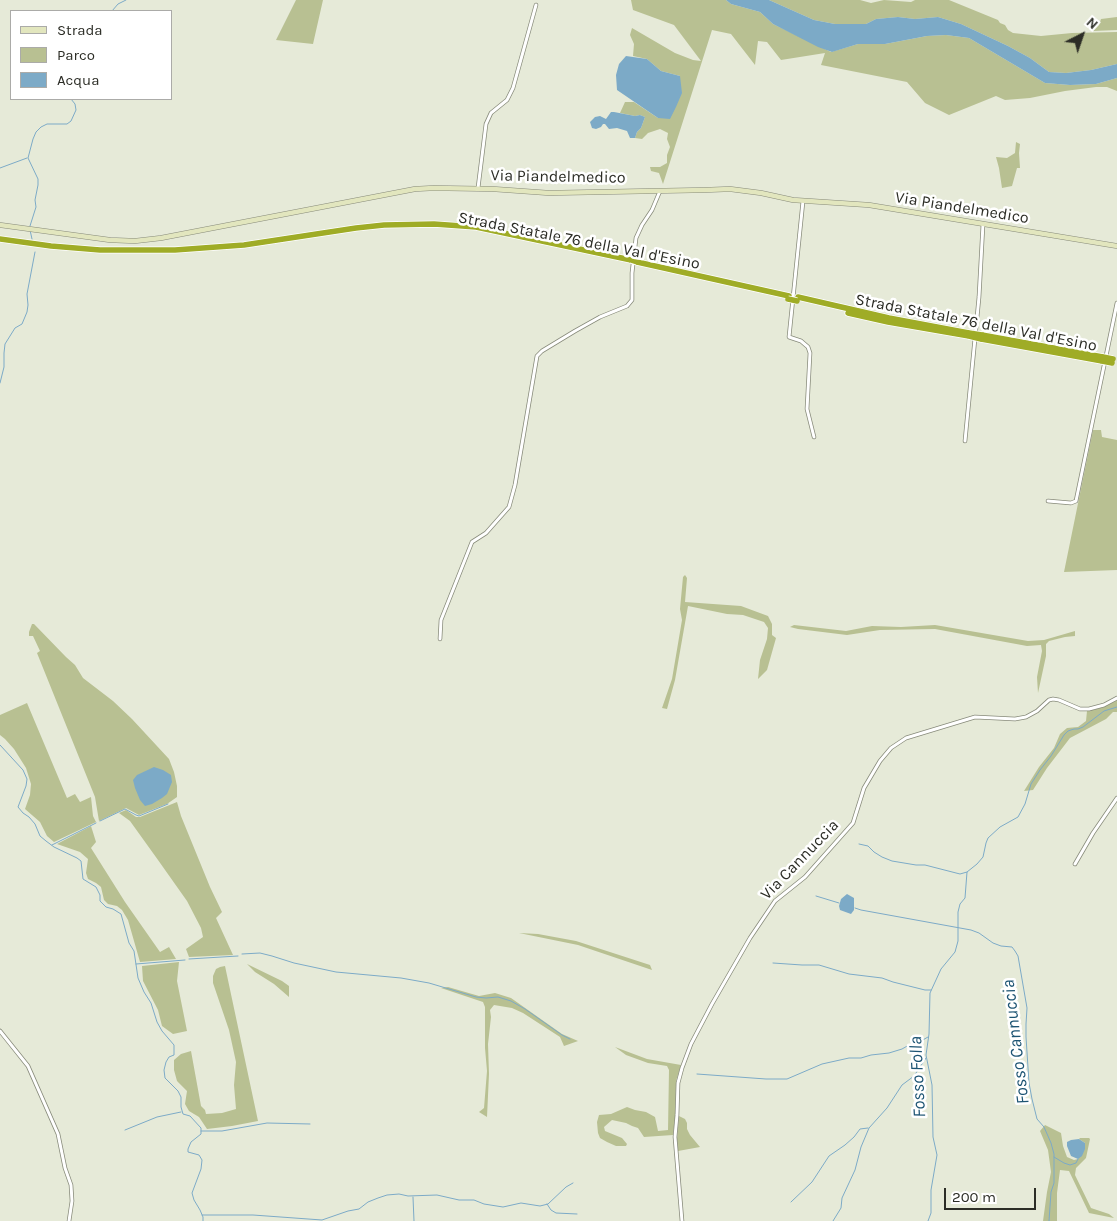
<!DOCTYPE html>
<html>
<head>
<meta charset="utf-8">
<style>
  body { margin:0 }
  #map { position:relative; width:1117px; height:1221px; overflow:hidden; background:#e6ead8; font-family:Karla,sans-serif }
  canvas { display:block }
  .legend { position:absolute; left:10px; top:10px; width:162px; height:90px; box-sizing:border-box; background:#fff; border:1px solid #ababa8; margin:0; padding:6px 9px; list-style:none; font-size:15px; color:#2c2d26 }
  .legend li { display:flex; align-items:center; gap:10px; height:25px }
  .legend b { width:25px; border:1px solid #ababa8 }
  .north { position:absolute; left:1057px; top:10px; width:50px; height:50px; -webkit-text-stroke:4px #fff; paint-order:stroke; rotate:41deg; font-size:14px; font-weight:700; line-height:20px; text-align:center; color:#2c2d26 }
  .north::after { content:''; display:block; margin:auto; width:18px; height:22px; background:#2c2d26; clip-path:polygon(50% 0,100% 100%,50% 72%,0 100%) }
  .scale { position:absolute; left:944px; top:1188px; width:92px; height:22px; box-sizing:border-box; border:2px solid #2c2d26; border-top:0; padding-left:6px; font-size:15px; line-height:18px; white-space:nowrap; color:#2c2d26; -webkit-text-stroke:4px #fff; paint-order:stroke }
</style>
</head>
<body>
<div id="map">
<canvas width="1117" height="1221"></canvas>
<ul class="legend">
<li><b style="height:6px;background:#e2e6be"></b>Strada</li>
<li><b style="height:14px;background:#b8c092"></b>Parco</li>
<li><b style="height:14px;background:#7caac7"></b>Acqua</li>
</ul>
<div class="north">N</div>
<div class="scale">200 m</div>
</div>
<script>
const ctx = document.querySelector('canvas').getContext('2d');
ctx.lineJoin = 'round';
function paint(path, color) { ctx.fillStyle = color; ctx.fill(path, 'evenodd'); }
const poly = rows => new Path2D(rows.map(r => 'M' + r).join(''));
function trace(path, color, width, dash) { ctx.strokeStyle = color; ctx.lineWidth = width; ctx.lineCap = dash ? 'butt' : 'round'; ctx.setLineDash(dash || []); ctx.stroke(path); }
function drawText(font, color, halo, rows, align = 'center') {
  ctx.font = font + ' Karla,sans-serif'; ctx.lineWidth = 5; ctx.setLineDash([]); ctx.textBaseline = 'middle'; ctx.strokeStyle = halo; ctx.fillStyle = color; for (const [text, x, y, turn = 0] of rows) {
    ctx.save(); ctx.translate(x, y); ctx.rotate((+turn || 0) * Math.PI / 180); ctx.textAlign = isNaN(turn) ? turn : align; if (halo) ctx.strokeText(text, 0, 0); ctx.fillText(text, 0, 0); ctx.restore();
  }
}
paint(poly([
  [296,0,323,0,313,44,276,40],
  [631,0,726,0,731,4,760,12,773,24,831,52,858,44,885,44,927,36,946,35,969,38,1045,83,1070,85,1096,84,1117,78,1117,91,1107,87,1096,87,1065,91,1030,98,1005,100,996,96,949,115,925,103,907,82,821,65,825,53,781,60,767,42,758,41,755,65,731,34,712,30,663,184,659,173,651,171,650,167,660,167,667,163,667,155,670,147,667,139,668,133,660,129,648,133,642,139,635,138,637,132,641,128,645,117,640,115,635,116,620,113,625,102,634,102,658,118,680,76,661,71,647,59,633,56,634,44,630,35,632,28,675,53,693,60,701,61,674,25,633,10],
  [769,0,860,0,871,3,884,0,911,2,915,0,949,0,998,20,1000,23,1005,25,1008,30,1013,33,1041,36,1072,33,1117,32,1117,64,1091,70,1066,73,1049,72,1030,58,1008,46,961,24,938,17,915,19,898,17,876,19,866,24,835,24,814,20],
  [1117,17,1117,30,1093,31,1099,25,1101,19],
  [1016,142,1020,144,1019,153,1020,168,1017,168,1012,186,1002,188,999,168,996,157,1007,158,1015,153],
  [1093,430,1101,430,1102,437,1117,440,1117,570,1064,572],
  [685,575,687,578,685,602,741,606,768,616,772,624,772,635,776,638,767,670,758,679,760,660,767,639,768,628,764,622,743,615,727,614,688,606,675,680,667,709,662,708,672,679,682,620,680,609,683,577],
  [32,624,34,624,66,657,75,665,83,678,113,701,132,719,169,759,174,772,177,786,177,797,167,804,139,815,126,808,99,821,95,797,37,653,40,651,33,636,29,636,29,632],
  [794,625,846,631,872,626,901,627,935,625,1028,641,1044,640,1075,631,1075,636,1065,637,1049,641,1046,644,1046,656,1038,693,1037,677,1042,651,1041,645,1027,646,935,629,880,630,847,635,798,629,790,627],
  [1117,700,1117,712,1113,712,1106,719,1070,738,1047,768,1033,790,1024,791,1039,767,1054,748,1060,734,1067,728,1078,727,1086,721,1087,711,1104,707],
  [27,703,67,798,75,794,80,802,91,797,93,816,96,822,54,842,47,836,40,822,25,809,30,795,31,784,26,768,14,749,5,739,0,735,0,715],
  [177,802,181,816,210,887,222,912,216,918,233,955,189,957,186,949,203,937,201,928,187,901,158,860,130,821,119,813,126,810,136,817,140,817],
  [91,826,96,842,91,848,125,902,160,952,169,947,176,959,140,962,128,920,122,910,117,906,108,904,104,900,101,887,96,883,88,879,86,873,88,859,80,852,57,844],
  [519,933,538,934,576,941,650,965,652,970,578,945],
  [179,962,177,981,187,1031,173,1034,162,1026,158,1010,143,981,142,966],
  [247,964,282,981,289,986,289,997,274,984,255,972],
  [225,966,258,1121,232,1126,207,1129,199,1117,189,1111,185,1104,187,1091,177,1081,174,1070,174,1060,181,1054,191,1051,201,1106,205,1110,206,1114,222,1113,236,1109,234,1085,236,1062,229,1030,213,983,213,976,216,969,220,967],
  [448,987,479,996,495,993,511,998,562,1034,578,1041,564,1046,560,1037,523,1013,512,1008,494,1005,490,1010,491,1017,488,1044,489,1074,487,1117,479,1112,484,1108,487,1071,485,1048,485,1007,483,1002,441,988],
  [615,1047,647,1059,681,1065,676,1081,675,1119,673,1135,644,1137,638,1128,632,1126,626,1123,612,1120,604,1127,605,1131,622,1138,627,1144,626,1146,616,1146,607,1142,600,1138,598,1133,597,1122,599,1115,611,1114,627,1107,635,1110,646,1112,655,1117,658,1131,668,1130,669,1070,667,1066,648,1063,626,1055],
  [679,1116,685,1119,687,1123,687,1129,690,1135,700,1147,678,1151,677,1139],
  [1045,1125,1061,1133,1063,1146,1067,1157,1074,1160,1078,1159,1085,1143,1079,1139,1080,1138,1089,1138,1090,1139,1086,1158,1076,1168,1075,1175,1091,1208,1109,1214,1114,1218,1089,1213,1069,1171,1060,1170,1057,1193,1057,1221,1043,1221,1047,1192,1051,1172,1048,1150,1040,1131]
]), '#b8c092');
paint(poly([
  [726,0,769,0,814,20,835,24,866,24,876,19,898,17,915,19,938,17,961,24,1008,46,1030,58,1049,72,1066,73,1091,70,1117,64,1117,78,1096,84,1070,85,1045,83,969,38,946,35,927,36,885,44,858,44,832,52,818,47,773,24,760,12,731,4],
  [626,56,647,59,661,71,680,76,682,93,676,107,670,119,658,118,617,90,616,75,619,64],
  [611,112,614,112,635,116,640,115,645,117,641,128,637,132,635,138,630,138,627,131,617,128,609,129,605,124,603,124,601,127,596,129,592,128,590,122,595,117,600,116,606,119],
  [154,767,163,770,171,775,172,782,167,794,162,798,152,804,145,806,140,800,135,788,133,780,137,775],
  [847,894,854,898,854,910,851,914,840,910,839,906,841,899],
  [1079,1139,1085,1143,1085,1149,1082,1156,1078,1159,1071,1156,1067,1146,1067,1142,1071,1140]
]), '#7caac7');
trace(poly([
  [112,11,118,4,126,0],
  [0,168,27,158],
  [30,226,36,207,35,200,38,185,38,179,28,158,33,139,36,132,41,127,47,124,67,124,71,121,76,110,75,104,71,99],
  [30,230,32,239],
  [0,383,4,367,4,353,5,344,15,328,22,324,27,312,28,305,27,294,35,252],
  [0,745,23,770,27,779,26,786,18,807,23,813,29,817,35,824,40,836,46,841,54,847,77,858,81,861,83,879,96,887,100,895,100,901,106,907,113,909,121,914,129,943,134,951,138,978,144,992,151,1003,157,1022,162,1031,174,1045,174,1055,169,1057,166,1062,164,1070,165,1078,178,1091,181,1097,181,1107,183,1114,190,1116,201,1128,201,1134,191,1142,188,1149,188,1152,199,1155,202,1160,201,1169,192,1193,194,1200,200,1210,203,1217,203,1221],
  [100,821,125,809,136,815,139,816,168,804],
  [859,844,868,846,874,852,882,857,892,861,916,865,925,865,960,874,967,872],
  [52,845,96,823],
  [816,896,839,903],
  [855,908,861,910,971,930,979,933,993,943,1001,946,1012,947,1015,951,1018,956,1027,1008,1026,1024,1026,1037,1029,1083,1032,1099,1037,1119,1044,1127,1051,1143,1054,1154,1054,1183,1051,1192,1049,1221],
  [242,954,260,953,272,956,294,963,336,972,401,978,429,983,476,997,486,998,498,997,511,1001,525,1009,562,1035,570,1039],
  [189,959,238,956],
  [773,963,802,965,819,965,849,974,882,978,893,982,925,990,931,990],
  [136,964,185,960],
  [697,1074,766,1079,787,1079,822,1064,849,1058,861,1058,871,1055,889,1053,902,1049,909,1045,921,1041,928,1037],
  [125,1130,157,1117,181,1112],
  [201,1131,222,1131,267,1123,310,1124],
  [1054,1157,1064,1163,1070,1165,1076,1163,1078,1159],
  [413,1197,414,1221],
  [791,1202,812,1182,829,1156,845,1145,854,1137,860,1129,868,1128],
  [547,1204,551,1210,556,1213,577,1214],
  [202,1215,253,1215,322,1220,348,1211,359,1209,368,1202,378,1198,387,1195,399,1194,408,1196,437,1195,459,1200,474,1200,484,1204,503,1207,521,1203,540,1206,548,1204,566,1187,573,1183],
  [833,1221,841,1208,842,1198,855,1170,861,1147,869,1128,887,1108,902,1085,914,1076,926,1058],
  [928,1221,931,1213,931,1190,937,1155,933,1137,932,1085,926,1055,929,1034,930,993,941,969,955,952,958,941,958,912,960,904,965,898,967,872,977,864,983,857,986,843,988,838,1000,827,1018,817,1025,804,1031,784,1040,770,1051,756,1064,735,1068,731,1074,729,1078,729,1083,727,1104,711,1117,707]
]), '#7caac7', 1);
const street = poly([
  [478,188,486,124,491,113,507,100,513,88,536,5],
  [803,201,789,337,801,341,808,347,810,353,807,409,814,437],
  [965,441,979,297,983,224],
  [1048,501,1071,503,1076,501,1117,303],
  [440,639,441,620,472,542,486,533,509,507,515,485,537,356,542,351,575,331,600,317,627,306,632,300,632,273,636,238,642,225,652,210,660,191],
  [1075,864,1093,833,1117,798],
  [0,1031,28,1066,58,1134,65,1168,71,1185,72,1201,69,1221],
  [682,1221,675,1137,677,1115,678,1083,682,1068,691,1044,712,1004,750,938,775,901,805,877,853,823,864,788,880,761,891,748,906,738,975,717,1015,719,1026,717,1037,711,1049,700,1053,699,1059,700,1080,709,1089,709,1104,705,1117,698]
]);
const secondary = poly([
  [0,225,110,240,135,241,161,238,415,189,434,188,493,189,549,193,705,190,730,189,761,193,793,200,869,205,1117,246]
]);
const highway = poly([
  [0,239,51,246,100,250,175,250,244,245,356,228,384,225,434,224,476,227,631,260],
  [637,262,789,296],
  [798,297,889,318,969,333],
  [848,313,888,322,969,336],
  [982,335,1103,357],
  [981,339,1102,361]
]);
trace(street, '#878a7a', 4.5);
trace(secondary, '#878a7a', 5.5);
trace(highway, '#fff', 7);
trace(street, '#fff', 3);
trace(secondary, '#e2e6be', 4.5);
trace(highway, '#9fac26', 5.5);
const highwayBridge = poly([
  [631,260,637,262],
  [788,299,797,301],
  [969,333,982,335],
  [969,336,981,339],
  [1103,357,1113,359],
  [1102,361,1112,363]
]);
trace(highwayBridge, '#fff', 7, []);
trace(highwayBridge, '#9fac26', 5.5);
drawText('16px', '#2c2d26', '#fff', [
  ["Via Piandelmedico",558,177,1],
  ["Via Piandelmedico",962,208,9],
  ["Strada Statale 76 della Val d'Esino",579,241,11],
  ["Strada Statale 76 della Val d'Esino",976,323,11],
  ["Via Cannuccia",800,860,-46]
]);
drawText('italic 18px', '#1d5473', '#fff', [
  ["Fosso Cannuccia",1016,1042,-97],
  ["Fosso Folla",918,1077,-93]
]);
</script>
</body>
</html>
